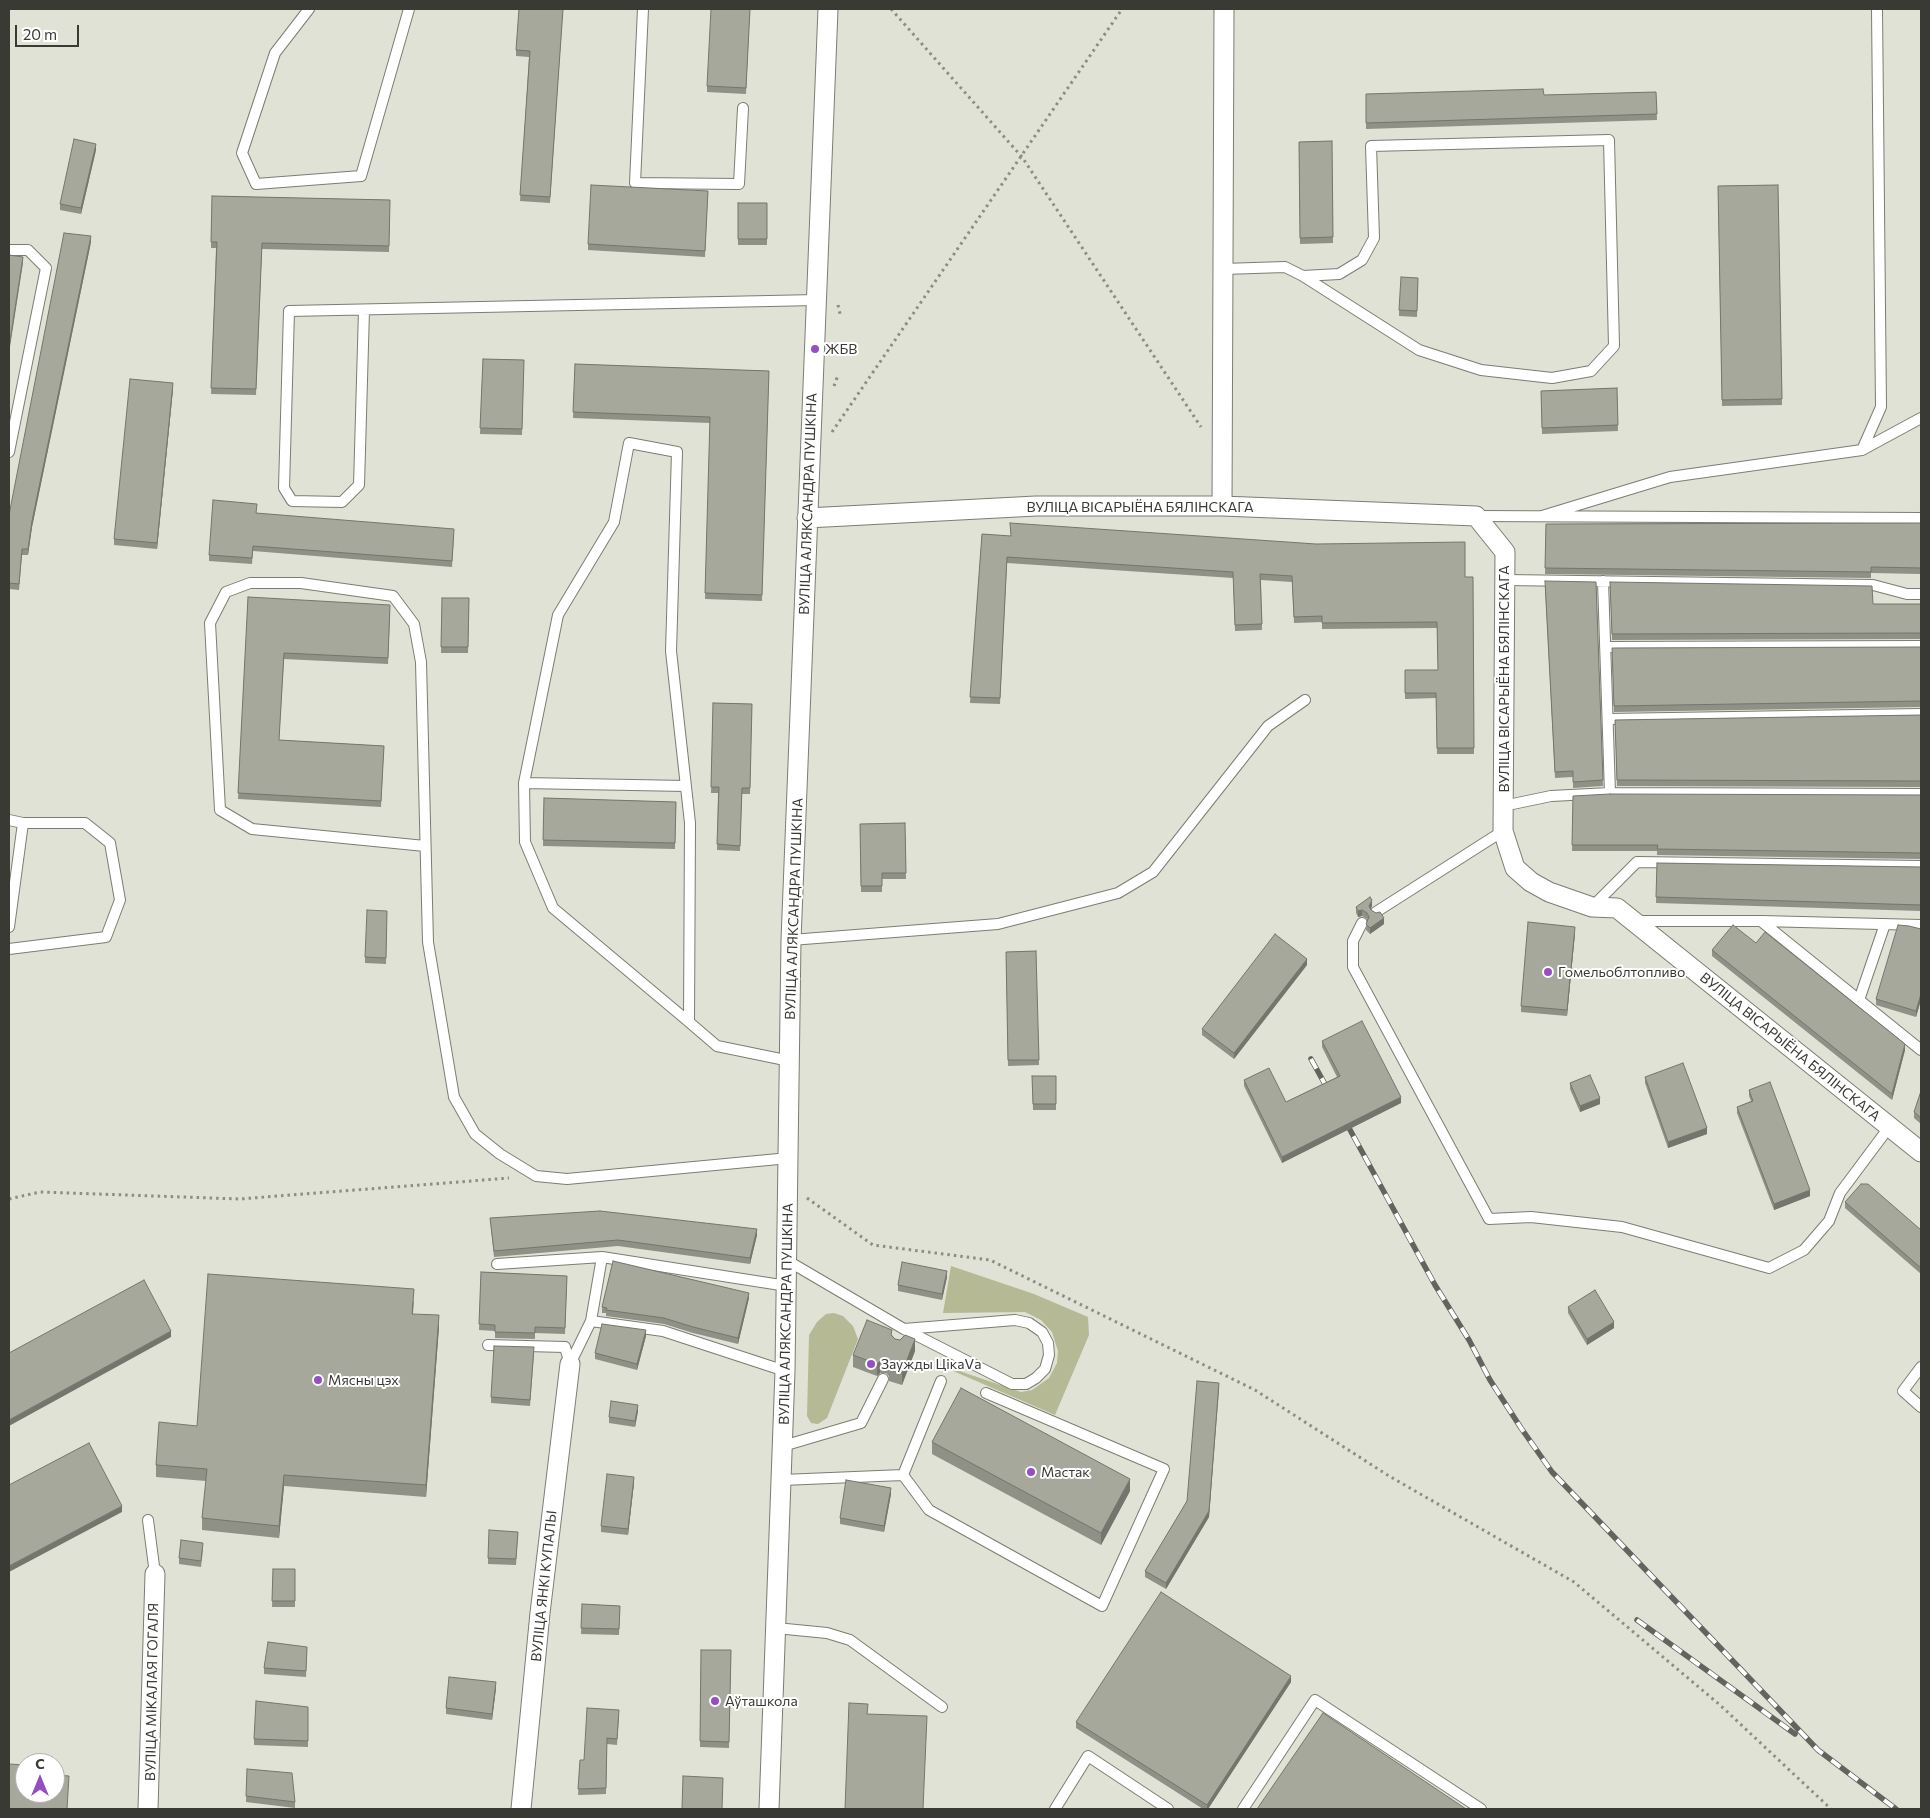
<!DOCTYPE html>
<html>
<head>
<meta charset="utf-8">
<style>
  body { margin:0 }
  #map { position:relative; width:1930px; height:1818px; overflow:hidden; background:#e0e2d5; font-family:Commissioner,sans-serif }
  canvas { display:block }
  .frame { position:absolute; inset:0; border:10px solid #3a3a35; pointer-events:none }
  .north { position:absolute; left:15px; top:1753px; width:50px; height:50px; box-sizing:border-box; background:#fff; border:1px solid #b0b0ae; border-radius:50%; rotate:0deg; font-size:14px; font-weight:700; line-height:20px; text-align:center; color:#3a3a35 }
  .north::after { content:''; display:block; margin:auto; width:18px; height:22px; background:#964fc3; clip-path:polygon(50% 0,100% 100%,50% 72%,0 100%) }
  .scale { position:absolute; left:15px; top:25px; width:64px; height:22px; box-sizing:border-box; border:2px solid #3a3a35; border-top:0; padding-left:6px; font-size:15px; line-height:18px; white-space:nowrap; color:#3a3a35; -webkit-text-stroke:4px #fff; paint-order:stroke }
</style>
</head>
<body>
<div id="map">
<canvas width="1930" height="1818"></canvas>
<div class="frame"></div>
<div class="north">С</div>
<div class="scale">20 m</div>
</div>
<script>
const ctx = document.querySelector('canvas').getContext('2d');
ctx.lineJoin = 'round';
function paint(path, color) { ctx.fillStyle = color; ctx.fill(path, 'evenodd'); }
const poly = rows => new Path2D(rows.map(r => 'M' + r).join(''));
function trace(path, color, width, dash) { ctx.strokeStyle = color; ctx.lineWidth = width; ctx.lineCap = dash ? 'butt' : 'round'; ctx.setLineDash(dash || []); ctx.stroke(path); }
function drawText(font, color, halo, rows, align = 'center') {
  ctx.font = font + ' Commissioner,sans-serif'; ctx.lineWidth = 4; ctx.setLineDash([]); ctx.textBaseline = 'middle'; ctx.strokeStyle = halo; ctx.fillStyle = color; for (const [text, x, y, turn = 0] of rows) {
    ctx.save(); ctx.translate(x, y); ctx.rotate((+turn || 0) * Math.PI / 180); ctx.textAlign = isNaN(turn) ? turn : align; if (halo) ctx.strokeText(text, 0, 0); ctx.fillText(text, 0, 0); ctx.restore();
  }
}
paint(poly([
  [951,1266,1034,1294,1088,1317,1089,1335,1055,1415,930,1361,1021,1392,1032,1390,1049,1378,1057,1363,1058,1351,1052,1332,1041,1320,1025,1312,943,1313],
  [834,1313,843,1316,853,1326,858,1339,827,1418,818,1424,811,1423,807,1416,809,1335,817,1322,826,1314]
]), '#b5b994');
const lane = poly([
  [309,9,275,53,242,153,256,184,361,176,409,9],
  [643,9,635,183,739,184,743,108],
  [9,250,28,250,46,268,9,452],
  [1223,269,1285,267,1303,276,1419,350,1481,370,1552,378,1591,371,1614,346,1609,140,1371,146,1374,238,1362,260,1339,274,1303,276],
  [364,310,359,485,342,502,292,501,284,488,289,311,817,300],
  [1862,450,1921,418],
  [1476,516,1921,518],
  [1542,516,1670,477,1862,450,1881,407,1877,9],
  [1505,580,1873,585,1907,594,1921,594],
  [1603,581,1610,793,1921,794],
  [1605,647,1921,646],
  [1608,719,1921,714],
  [524,783,686,786],
  [1503,806,1551,796,1610,793],
  [9,820,23,823],
  [425,846,252,829,220,810,210,623,226,592,250,583,301,583,393,596,414,624,421,662,428,942,454,1097,475,1134,500,1154,536,1176,567,1179,789,1158],
  [1593,906,1637,862,1921,866],
  [1376,912,1503,831],
  [1634,921,1761,921,1921,925],
  [1761,921,1921,1050],
  [1362,923,1353,941,1353,967,1489,1219,1531,1217,1622,1227,1769,1268,1804,1250,1829,1221,1840,1193,1890,1126],
  [9,927,23,823,85,823,110,843,120,900,106,937,9,949],
  [791,940,998,924,1118,893,1153,872,1268,726,1305,700],
  [1859,1000,1885,924],
  [689,1022,690,823,671,651,677,452,629,443,614,522,558,615,524,783,525,842,553,908,689,1022,717,1046,790,1061],
  [788,1261,904,1329,1012,1384,1026,1384,1036,1378,1045,1369,1049,1355,1048,1343,1042,1332,1029,1323,1015,1320,904,1329],
  [497,1264,602,1257,787,1286],
  [591,1321,663,1331,785,1371],
  [488,1345,565,1347,570,1364,591,1321,602,1257],
  [1921,1367,1903,1391,1921,1407],
  [783,1446,861,1423,883,1379],
  [903,1475,929,1510,1102,1606,1164,1469,986,1393],
  [782,1480,903,1475,941,1381],
  [148,1520,155,1574],
  [776,1628,827,1633,850,1640,942,1707],
  [1055,1809,1088,1756,1168,1809],
  [1243,1809,1315,1700,1481,1809]
]);
const street = poly([
  [1222,506,1224,9],
  [807,518,1036,506,1222,506,1476,516,1505,552,1503,831,1515,868,1531,882,1549,892,1592,907,1617,908,1921,1152],
  [148,1809,155,1574],
  [521,1809,540,1613,570,1364],
  [769,1809,785,1371,791,940,828,9]
]);
trace(lane, '#7c7d72', 12);
trace(street, '#7c7d72', 21);
trace(poly([
  [891,9,1022,157,1201,427],
  [838,305,840,314],
  [834,386,838,375],
  [832,432,1122,9],
  [807,1198,873,1245,990,1260,1255,1390,1389,1476,1574,1582,1720,1705,1831,1809],
  [9,1199,40,1192,240,1199,509,1178]
]), '#8c8d84', 3, [2.5, 4]);
trace(lane, '#fff', 10);
trace(street, '#fff', 19);
const rail = poly([
  [1311,1059,1331,1095],
  [1343,1117,1435,1285,1469,1340,1490,1380,1521,1428,1552,1472,1818,1750,1896,1809],
  [1637,1620,1795,1734]
]);
trace(rail, '#63645d', 5.5);
trace(rail, '#fff', 4, [11]);
paint(poly([
  [563,9,550,203,520,201,529,57,516,56,516,50],
  [750,9,746,94,707,92,707,86],
  [1656,92,1657,120,1366,129,1366,94,1544,95],
  [1332,141,1333,243,1300,244,1299,142],
  [96,150,81,214,60,210,60,204],
  [1778,185,1782,405,1722,406,1718,186],
  [708,191,705,257,588,250,588,244],
  [212,196,390,200,389,252,262,249,256,395,211,394,216,248,211,248],
  [738,203,767,203,767,245,738,245],
  [91,242,32,527,28,555,22,555,19,590,9,589,9,515],
  [1418,278,1417,317,1399,316,1399,310],
  [483,359,524,360,522,435,480,434],
  [575,364,769,371,762,601,705,599,710,423,573,418],
  [1617,388,1618,431,1542,434,1541,391],
  [173,389,157,549,114,545,114,539],
  [256,513,454,535,452,567,253,551,252,564,209,561,209,555],
  [1921,523,1921,574,1871,573,1871,578,1545,574,1546,524],
  [982,534,1465,577,1473,577,1474,754,1437,754,1436,698,1405,699,1405,670,1438,670,1437,628,1322,629,1322,622,1294,623,1292,582,1261,580,1262,630,1235,631,1233,578,1007,563,1000,704,970,703],
  [1596,582,1603,786,1573,788,1573,777,1555,778,1545,587],
  [1610,582,1873,604,1921,604,1921,639,1612,640],
  [248,597,390,611,388,664,284,659,279,740,384,746,381,807,238,799],
  [442,598,469,598,468,653,441,653],
  [1921,647,1921,707,1614,712,1612,648],
  [713,703,752,704,750,794,742,794,740,851,717,850,718,793,711,793],
  [1921,715,1921,787,1617,786,1615,720],
  [1921,795,1921,859,1657,855,1657,851,1572,851,1573,796],
  [544,798,676,802,675,849,543,846],
  [905,823,906,879,882,879,882,892,861,892,860,824],
  [1657,863,1921,867,1921,911,1656,903],
  [1372,906,1370,910,1384,924,1370,934,1366,930,1367,919,1362,916,1358,917,1356,913,1356,907],
  [387,911,386,964,365,963,365,957],
  [1921,929,1921,1000,1916,1017,1876,1005,1876,999],
  [1575,933,1567,1016,1521,1012,1521,1006],
  [1756,943,1905,1050,1892,1100,1712,956,1712,950],
  [1036,951,1039,1065,1008,1066,1006,952],
  [1307,965,1234,1059,1202,1035,1202,1029],
  [1322,1041,1401,1103,1282,1163,1244,1086,1244,1080,1286,1102,1337,1077,1322,1047],
  [1032,1076,1056,1076,1056,1110,1033,1110],
  [1645,1077,1707,1134,1668,1148,1645,1083],
  [1570,1083,1600,1104,1580,1112,1570,1089],
  [1749,1090,1810,1196,1774,1210,1737,1113,1737,1107,1751,1101,1749,1096],
  [1921,1091,1921,1124,1914,1118,1914,1112],
  [1845,1202,1921,1230,1921,1274,1845,1208],
  [490,1218,757,1235,750,1264,618,1246,494,1257],
  [481,1272,567,1276,565,1334,535,1333,535,1339,495,1338,495,1331,479,1330],
  [947,1277,942,1300,898,1291,898,1285],
  [749,1298,738,1344,693,1333,664,1324,606,1316,606,1313,602,1313,602,1307],
  [414,1301,413,1314,439,1327,426,1497,284,1486,279,1538,202,1530,202,1518,206,1481,156,1477,156,1465,197,1426],
  [1568,1307,1614,1328,1587,1345,1568,1313],
  [892,1335,895,1339,915,1351,902,1385,889,1381,889,1376,886,1373,880,1373,877,1376,853,1367,853,1355],
  [646,1336,637,1370,595,1359,595,1353],
  [534,1353,530,1406,491,1403,491,1397],
  [1219,1389,1209,1517,1166,1589,1145,1577,1145,1571,1187,1501],
  [638,1411,635,1427,609,1423,609,1417],
  [932,1442,1130,1491,1101,1545,932,1454],
  [634,1483,628,1535,601,1532,601,1526],
  [891,1494,884,1532,840,1524,840,1518],
  [518,1532,516,1565,488,1564,488,1558],
  [203,1549,201,1567,179,1564,179,1558],
  [273,1569,295,1569,295,1607,272,1607],
  [582,1604,620,1606,619,1635,581,1634],
  [307,1647,306,1677,264,1674,264,1668],
  [701,1650,731,1650,729,1748,700,1747],
  [1291,1682,1208,1809,1203,1809,1076,1728,1076,1722],
  [496,1688,492,1720,446,1714,446,1708],
  [308,1707,308,1747,254,1745,254,1739],
  [619,1716,617,1745,607,1744,606,1794,578,1795,580,1760,584,1760],
  [247,1769,295,1802,295,1808,246,1802]
]), '#8f9086');
paint(poly([
  [96,144,96,150,81,214,81,208],
  [91,236,91,242,32,527,28,555,28,549,32,521],
  [23,257,23,263,9,353,9,347],
  [173,383,173,389,157,549,157,543],
  [1372,900,1372,906,1369,912,1369,906],
  [1362,910,1362,916,1358,917,1358,911],
  [1384,918,1384,924,1370,934,1370,928],
  [1575,927,1575,933,1567,1016,1567,1010],
  [1307,959,1307,965,1234,1059,1234,1053],
  [1921,994,1921,1000,1916,1017,1916,1011],
  [1905,1044,1905,1050,1892,1100,1892,1094],
  [1401,1097,1401,1103,1282,1163,1282,1157],
  [1600,1098,1600,1104,1580,1112,1580,1106],
  [1707,1128,1707,1134,1668,1148,1668,1142],
  [1810,1190,1810,1196,1774,1210,1774,1204],
  [757,1229,757,1235,750,1264,750,1258],
  [947,1271,947,1277,942,1300,942,1294],
  [749,1293,749,1298,738,1344,738,1338],
  [439,1315,439,1327,426,1497,426,1485],
  [1614,1322,1614,1328,1587,1345,1587,1339],
  [646,1330,646,1336,637,1370,637,1364],
  [171,1331,171,1337,9,1426,9,1420],
  [915,1339,915,1351,902,1385,902,1373],
  [880,1361,880,1373,877,1376,877,1364],
  [1219,1383,1209,1517,1166,1589,1166,1583],
  [638,1405,638,1411,635,1427,635,1421],
  [284,1475,284,1486,279,1538,279,1526],
  [634,1477,634,1483,628,1535,628,1529],
  [1130,1479,1130,1491,1101,1545,1101,1533],
  [891,1488,891,1494,884,1532,884,1526],
  [122,1506,122,1512,9,1572,9,1566],
  [1291,1676,1291,1682,1208,1809,1207,1809,1207,1805],
  [496,1682,496,1688,492,1720,492,1714]
]), '#74766d');
const building = poly([
  [519,9,563,9,550,197,520,195,530,51,516,50,519,9],
  [711,9,750,9,746,88,707,86,711,9],
  [1543,89,1544,95,1656,92,1657,114,1366,123,1366,94,1543,89],
  [74,139,96,144,81,208,60,204,74,139],
  [1332,141,1333,237,1300,238,1299,142,1332,141],
  [591,185,708,191,705,251,588,244,591,185],
  [1778,185,1782,399,1722,400,1718,186,1778,185],
  [212,196,390,200,389,246,262,243,256,389,211,388,217,242,211,242,212,196],
  [738,203,767,203,767,239,738,239,738,203],
  [64,233,91,236,32,521,28,549,22,549,19,584,9,583,9,515,64,233],
  [9,255,23,257,9,347,9,255],
  [1401,277,1418,278,1417,311,1399,310,1401,277],
  [483,359,524,360,522,429,480,428,483,359],
  [575,364,769,371,762,595,705,593,710,417,573,412,575,364],
  [130,379,173,383,157,543,114,539,130,379],
  [1617,388,1618,425,1542,428,1541,391,1617,388],
  [213,500,257,504,256,513,454,529,452,561,253,546,252,558,209,555,213,500],
  [1010,523,1316,544,1465,542,1465,577,1473,577,1474,748,1437,748,1436,693,1405,693,1405,670,1438,670,1437,622,1322,623,1322,616,1294,617,1292,576,1260,574,1262,624,1235,625,1233,572,1007,557,1000,698,970,697,982,534,1011,536,1010,523],
  [1921,523,1921,568,1871,567,1871,572,1545,568,1546,524,1921,523],
  [1545,581,1596,582,1603,780,1573,782,1573,771,1555,772,1545,581],
  [1610,582,1872,586,1873,604,1921,604,1921,633,1612,634,1610,582],
  [248,597,390,605,388,658,284,653,279,740,384,746,381,801,238,793,248,597],
  [442,598,469,598,468,647,441,647,442,598],
  [1921,647,1921,701,1614,706,1612,648,1921,647],
  [713,703,752,704,750,788,742,788,740,846,717,844,719,787,711,787,713,703],
  [1921,715,1921,781,1617,780,1615,720,1921,715],
  [1610,794,1921,795,1921,853,1657,849,1658,845,1572,845,1573,796,1610,794],
  [544,798,676,802,675,843,543,840,544,798],
  [905,823,906,873,882,873,882,886,861,886,860,824,905,823],
  [1657,863,1921,867,1921,905,1656,897,1657,863],
  [1370,897,1372,900,1369,906,1371,910,1376,913,1380,912,1384,918,1370,928,1366,924,1369,917,1367,913,1362,910,1358,911,1356,907,1370,897],
  [367,910,387,911,386,958,365,957,367,910],
  [1528,922,1575,927,1567,1010,1521,1006,1528,922],
  [1733,925,1756,943,1765,932,1905,1044,1892,1094,1712,950,1733,925],
  [1898,925,1909,926,1921,929,1921,994,1916,1011,1876,999,1898,925],
  [1275,934,1307,959,1234,1053,1202,1029,1275,934],
  [1036,951,1039,1060,1008,1060,1006,952,1036,951],
  [1362,1021,1401,1097,1282,1157,1244,1080,1269,1068,1286,1102,1340,1076,1322,1041,1362,1021],
  [1683,1063,1707,1128,1668,1142,1645,1077,1683,1063],
  [1590,1075,1600,1098,1580,1106,1570,1083,1590,1075],
  [1032,1076,1056,1076,1056,1104,1033,1104,1032,1076],
  [1770,1082,1810,1190,1774,1204,1737,1107,1753,1101,1749,1090,1770,1082],
  [1921,1091,1921,1118,1914,1112,1921,1091],
  [1861,1184,1868,1184,1921,1230,1921,1268,1845,1202,1861,1184],
  [600,1211,757,1229,750,1258,618,1240,494,1251,490,1218,600,1211],
  [613,1261,749,1293,738,1338,693,1327,664,1318,606,1310,607,1308,602,1307,613,1261],
  [902,1262,947,1271,942,1294,898,1285,902,1262],
  [481,1272,567,1276,565,1328,535,1327,535,1333,495,1332,495,1325,479,1324,481,1272],
  [208,1274,414,1289,412,1314,439,1315,426,1485,284,1475,279,1526,202,1518,207,1469,156,1465,159,1422,197,1426,208,1274],
  [144,1280,171,1331,9,1420,9,1353,144,1280],
  [1595,1290,1614,1322,1587,1339,1568,1307,1595,1290],
  [867,1320,892,1330,891,1335,895,1339,900,1340,905,1335,915,1339,902,1373,889,1369,889,1364,886,1361,880,1361,877,1364,853,1355,867,1320],
  [602,1324,646,1330,637,1364,595,1353,602,1324],
  [494,1346,534,1347,530,1400,491,1397,494,1346],
  [1197,1381,1219,1383,1209,1511,1166,1583,1145,1571,1187,1501,1197,1381],
  [961,1388,1130,1479,1101,1533,932,1442,961,1388],
  [611,1401,638,1405,635,1421,609,1417,611,1401],
  [89,1443,122,1506,9,1566,9,1485,89,1443],
  [607,1474,634,1477,628,1529,601,1526,607,1474],
  [846,1480,891,1488,884,1526,840,1518,846,1480],
  [489,1530,518,1532,516,1559,488,1558,489,1530],
  [181,1540,203,1543,201,1561,179,1558,181,1540],
  [273,1569,295,1569,295,1601,272,1601,273,1569],
  [1161,1592,1291,1676,1207,1805,1076,1722,1161,1592],
  [582,1604,620,1606,619,1629,581,1628,582,1604],
  [268,1642,307,1647,306,1671,264,1668,268,1642],
  [701,1650,731,1650,729,1742,700,1741,701,1650],
  [449,1677,496,1682,492,1714,446,1708,449,1677],
  [256,1701,308,1707,308,1741,254,1739,256,1701],
  [849,1703,868,1704,867,1714,927,1716,923,1809,845,1809,849,1703],
  [587,1708,619,1710,617,1739,607,1738,606,1788,578,1789,580,1760,584,1760,587,1708],
  [1323,1713,1466,1809,1257,1809,1323,1713],
  [9,1764,25,1765,25,1793,55,1793,55,1775,69,1776,67,1809,9,1809,9,1764],
  [247,1769,292,1773,295,1802,246,1796,247,1769],
  [683,1776,723,1778,722,1809,682,1809,683,1776]
]);
paint(building, '#a6a89c');
trace(building, '#74766d', 1);
for (const [x, y, r, color] of [
  [815,349,5,"#964fc3"],
  [1548,972,5,"#964fc3"],
  [871,1364,5,"#964fc3"],
  [318,1380,5,"#964fc3"],
  [1031,1472,5,"#964fc3"],
  [715,1701,5,"#964fc3"]
]) { const dot = new Path2D(); dot.arc(x, y, r, 0, 2 * Math.PI); ctx.fillStyle = color; ctx.fill(dot); trace(dot, '#fff', 2); }
drawText('14px', '#3a3a35', '#fff', [
  ["ЖБВ",825,349],
  ["Гомельоблтопливо",1558,972],
  ["Заужды ЦікаVа",881,1364],
  ["Мясны цэх",328,1380],
  ["Мастак",1041,1472],
  ["Аўташкола",725,1701]
], 'left');
drawText('14px', '#3a3a35', '#fff', [
  ["ВУЛІЦА АЛЯКСАНДРА ПУШКІНА",808,504,-88],
  ["ВУЛІЦА ВІСАРЫЁНА БЯЛІНСКАГА",1140,507],
  ["ВУЛІЦА ВІСАРЫЁНА БЯЛІНСКАГА",1504,679,-90],
  ["ВУЛІЦА АЛЯКСАНДРА ПУШКІНА",794,909,-88],
  ["ВУЛІЦА ВІСАРЫЁНА БЯЛІНСКАГА",1790,1047,39],
  ["ВУЛІЦА АЛЯКСАНДРА ПУШКІНА",786,1314,-89],
  ["ВУЛІЦА ЯНКІ КУПАЛЫ",544,1586,-84],
  ["ВУЛІЦА МІКАЛАЯ ГОГАЛЯ",152,1692,-89]
]);
</script>
</body>
</html>
